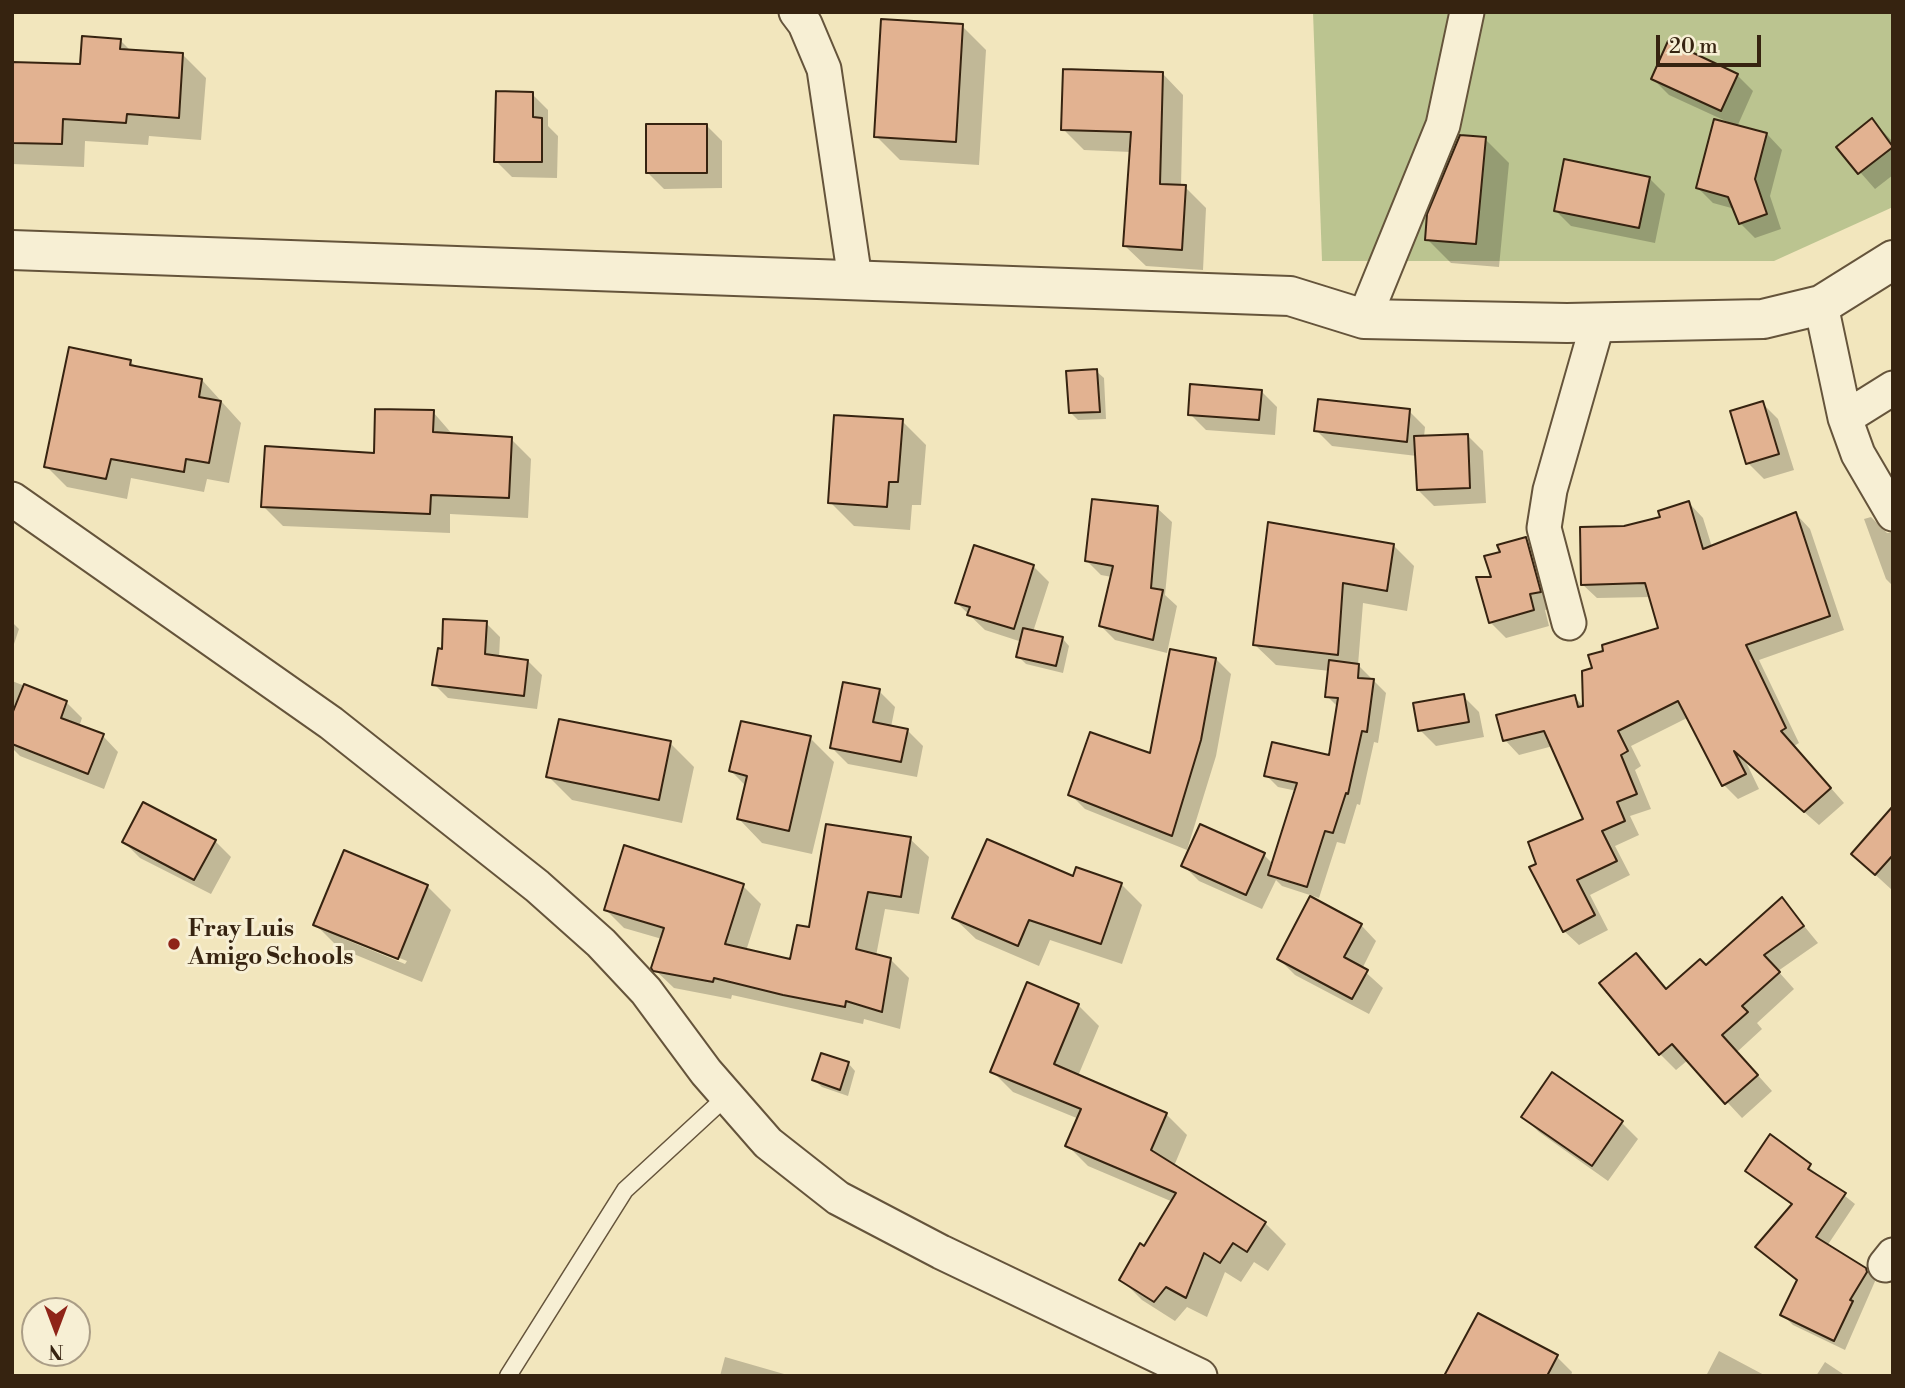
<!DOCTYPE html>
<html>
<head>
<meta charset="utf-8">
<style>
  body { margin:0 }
  #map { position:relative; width:1905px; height:1388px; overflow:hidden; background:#f2e6bd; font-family:"Libre Bodoni",serif }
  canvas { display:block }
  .frame { position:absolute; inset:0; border:14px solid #362310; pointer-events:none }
  .north { position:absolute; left:21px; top:1297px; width:70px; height:70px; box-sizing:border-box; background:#f7efd4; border:2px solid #aa9d86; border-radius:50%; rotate:180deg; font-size:19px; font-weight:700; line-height:28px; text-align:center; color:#362310 }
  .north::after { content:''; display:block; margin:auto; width:24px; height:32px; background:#8f2418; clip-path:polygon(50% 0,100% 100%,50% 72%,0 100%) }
  .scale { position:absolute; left:1656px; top:35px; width:105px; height:32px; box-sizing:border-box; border:4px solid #362310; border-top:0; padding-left:9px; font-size:21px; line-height:24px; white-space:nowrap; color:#362310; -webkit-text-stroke:5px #f7efd4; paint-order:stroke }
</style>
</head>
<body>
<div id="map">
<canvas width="1905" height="1388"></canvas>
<div class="frame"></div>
<div class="north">N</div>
<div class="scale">20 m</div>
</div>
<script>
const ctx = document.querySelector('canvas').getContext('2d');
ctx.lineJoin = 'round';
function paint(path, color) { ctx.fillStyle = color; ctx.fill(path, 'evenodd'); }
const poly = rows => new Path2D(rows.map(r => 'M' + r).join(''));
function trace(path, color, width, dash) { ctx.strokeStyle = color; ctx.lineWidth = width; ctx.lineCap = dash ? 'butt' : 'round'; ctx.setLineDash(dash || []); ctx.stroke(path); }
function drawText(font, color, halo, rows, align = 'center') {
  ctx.font = font + ' "Libre Bodoni",serif'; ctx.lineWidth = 6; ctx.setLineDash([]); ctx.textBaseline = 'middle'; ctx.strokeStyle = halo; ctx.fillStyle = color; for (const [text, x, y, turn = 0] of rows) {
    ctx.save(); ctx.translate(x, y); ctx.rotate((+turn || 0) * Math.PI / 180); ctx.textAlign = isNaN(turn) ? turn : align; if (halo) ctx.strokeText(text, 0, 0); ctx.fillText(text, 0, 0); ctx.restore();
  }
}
paint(poly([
  [1313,12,1893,12,1893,207,1774,261,1322,261]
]), '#bbc490');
paint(poly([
  [962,26,986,50,979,165,900,160,876,136],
  [120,40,131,51,183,55,206,78,201,140,149,136,148,145,85,141,84,167,12,164,12,64,82,66],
  [1163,74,1183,95,1181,187,1185,187,1206,208,1203,270,1146,266,1125,246,1131,152,1084,150,1063,129],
  [1737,75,1753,91,1737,127,1767,134,1782,150,1770,196,1781,229,1755,238,1740,223,1735,209,1713,203,1698,188,1730,123,1669,95,1653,79],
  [532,94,548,110,548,126,558,136,557,178,512,177,496,161],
  [1872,120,1893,142,1893,175,1875,189,1838,147],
  [706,125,722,141,722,188,664,189,648,173],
  [1485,139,1509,163,1499,267,1451,263,1427,239],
  [1649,178,1665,194,1655,243,1571,226,1555,210],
  [130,361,137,368,202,380,241,423,229,483,207,479,204,492,131,478,127,499,67,487,46,466],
  [1096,371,1104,378,1106,419,1078,420,1071,413],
  [1261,391,1277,407,1275,435,1206,430,1190,414],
  [1762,403,1778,419,1794,470,1764,479,1748,463],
  [1409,411,1425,427,1424,437,1467,435,1483,451,1486,503,1434,506,1418,490,1417,456,1332,446,1316,430],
  [433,412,453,435,511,439,531,459,528,518,450,514,450,533,283,526,263,506,375,455],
  [902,421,926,445,921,505,912,505,910,530,854,526,830,502],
  [1689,503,1703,518,1712,547,1796,514,1810,529,1844,630,1759,660,1799,743,1794,746,1844,803,1819,825,1745,760,1759,789,1738,799,1724,785,1689,717,1631,746,1641,766,1635,770,1651,809,1630,816,1639,835,1615,846,1630,875,1590,895,1608,930,1579,945,1564,931,1539,864,1586,820,1553,746,1519,755,1505,740,1574,697,1585,707,1594,669,1660,629,1651,597,1597,598,1582,584,1624,528,1662,518],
  [1157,508,1172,522,1165,595,1177,606,1167,653,1115,640,1101,626,1112,577,1101,575,1087,561],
  [1871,517,1887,533,1893,533,1893,586,1886,579,1864,519],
  [1526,539,1542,555,1556,607,1545,610,1549,626,1506,638,1490,622,1493,579,1502,553],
  [1394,546,1414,566,1407,611,1363,603,1358,665,1386,693,1378,743,1374,742,1360,805,1357,804,1345,844,1337,842,1319,898,1282,886,1276,880,1262,909,1199,881,1183,865,1264,855,1273,864,1297,791,1278,787,1266,775,1331,757,1338,707,1327,696,1330,671,1276,665,1255,645],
  [1033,566,1049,582,1033,632,1062,638,1069,646,1063,673,1026,664,1018,656,1022,642,985,630,957,603],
  [12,622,19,629,12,650],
  [486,623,500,637,499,658,528,661,542,675,537,709,448,698,434,684,444,651],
  [1216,659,1231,674,1216,756,1187,850,1085,809,1070,794,1152,755],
  [12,681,66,702,82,718,79,727,103,736,118,752,104,789,20,756,12,748],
  [879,691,895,707,891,727,907,730,923,746,917,777,848,764,832,748],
  [1463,696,1479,712,1484,737,1436,746,1420,730],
  [810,738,834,762,812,854,762,843,739,819,746,786,731,771],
  [670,743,694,767,682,823,572,800,548,776],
  [1893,808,1893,889,1892,890,1869,869],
  [910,839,929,857,919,914,885,909,876,956,890,959,909,978,900,1029,864,1019,863,1024,732,995,731,999,674,988,653,968,662,939,624,928,606,910,743,886,761,904,746,951,792,961,810,929],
  [215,841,231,857,211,894,140,858,124,842],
  [1074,878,1121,884,1142,905,1122,964,1050,940,1039,966,976,939,954,918],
  [427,886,451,910,422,982,339,948,315,924],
  [342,935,407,961,405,964,342,938],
  [1782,899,1818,943,1778,971,1794,989,1757,1023,1762,1029,1737,1052,1772,1091,1742,1118,1688,1060,1676,1070,1660,1054,1636,955,1668,990,1706,967],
  [1361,925,1376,941,1362,969,1383,988,1369,1014,1295,975,1279,959],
  [1028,984,1078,1005,1099,1026,1078,1076,1166,1114,1187,1135,1174,1166,1265,1223,1286,1244,1268,1271,1254,1262,1241,1282,1225,1272,1207,1317,1187,1307,1175,1321,1142,1300,1122,1280,1173,1202,1088,1166,1067,1145,1079,1119,1013,1092,992,1071],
  [848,1063,855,1071,848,1096,822,1087,814,1080],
  [1552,1075,1622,1123,1638,1139,1608,1181,1539,1132,1523,1117],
  [1771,1137,1855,1204,1827,1246,1865,1269,1876,1279,1845,1350,1793,1325,1782,1314,1798,1282,1768,1257,1793,1206,1747,1170],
  [1719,1351,1766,1376,1706,1376],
  [725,1357,791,1376,720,1376],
  [1557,1357,1572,1372,1571,1376,1452,1376],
  [1825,1362,1846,1376,1816,1376]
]), '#0003');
const building = poly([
  [881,19,963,24,956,142,874,137,881,19],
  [82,36,121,39,120,49,183,53,179,118,127,114,126,123,63,119,62,144,12,143,12,62,80,64,82,36],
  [1668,41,1738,74,1721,111,1651,79,1668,41],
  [1063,69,1163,72,1160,184,1186,185,1182,250,1123,246,1131,132,1061,130,1063,69],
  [496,91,533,92,533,117,542,118,542,162,494,162,496,91],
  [1872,118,1893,147,1858,174,1836,147,1872,118],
  [1714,119,1767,133,1755,179,1767,214,1739,224,1728,197,1696,188,1714,119],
  [646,124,707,124,707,173,646,173,646,124],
  [1460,135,1486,137,1476,244,1425,240,1427,214,1460,135],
  [1564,159,1650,177,1639,228,1554,211,1564,159],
  [69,347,131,360,130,365,202,379,199,397,221,401,209,463,186,459,184,472,111,459,106,479,44,467,69,347],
  [1097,369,1100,412,1069,413,1066,371,1097,369],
  [1190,384,1262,390,1259,420,1188,415,1190,384],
  [1318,399,1410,409,1407,442,1314,431,1318,399],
  [1763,401,1779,454,1746,464,1730,411,1763,401],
  [375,409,434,410,433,432,512,437,509,498,431,495,430,514,261,507,265,446,374,453,375,409],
  [834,415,903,419,898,482,889,482,887,507,828,503,834,415],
  [1468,434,1470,488,1417,490,1414,436,1468,434],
  [1092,499,1158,506,1151,588,1163,590,1153,640,1099,626,1113,566,1085,561,1092,499],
  [1689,501,1703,549,1796,512,1830,616,1746,645,1786,728,1781,731,1831,788,1804,812,1734,751,1746,774,1722,786,1678,701,1618,731,1628,751,1621,755,1637,794,1617,802,1625,821,1602,831,1617,861,1577,880,1595,915,1563,932,1529,867,1536,864,1528,842,1583,819,1544,731,1503,741,1496,715,1575,695,1578,707,1583,706,1582,671,1592,668,1588,655,1603,651,1602,645,1658,628,1645,583,1581,585,1580,527,1624,526,1660,517,1658,511,1689,501],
  [1268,522,1394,544,1387,591,1343,583,1338,655,1253,645,1268,522],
  [1526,537,1541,592,1530,594,1534,610,1489,623,1476,577,1491,577,1484,556,1500,552,1497,545,1526,537],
  [974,545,1034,565,1014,629,967,615,970,607,955,603,974,545],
  [443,619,487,621,485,654,528,660,524,696,432,685,438,648,442,649,443,619],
  [1023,628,1063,637,1056,666,1016,657,1023,628],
  [1170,649,1216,658,1201,740,1172,836,1068,795,1090,732,1150,753,1170,649],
  [1329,660,1359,664,1358,678,1374,679,1367,732,1362,731,1348,794,1346,793,1333,833,1325,831,1307,887,1268,875,1297,783,1264,776,1272,742,1329,755,1338,698,1325,697,1329,660],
  [843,682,880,689,873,722,908,729,901,762,830,748,843,682],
  [24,684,67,701,61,718,104,734,88,774,12,744,12,714,24,684],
  [1464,694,1469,722,1418,731,1413,703,1464,694],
  [559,719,671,741,659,800,546,777,559,719],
  [741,721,811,736,789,831,737,819,747,776,729,771,741,721],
  [143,802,216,840,194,880,122,842,143,802],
  [1893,806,1893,855,1875,875,1851,854,1893,806],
  [826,824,911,837,901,897,868,892,856,949,891,958,882,1012,846,1001,845,1007,783,995,714,978,713,982,653,971,651,968,664,928,604,910,624,845,744,884,725,944,790,959,797,925,809,927,826,824],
  [1200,824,1265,853,1246,895,1181,866,1200,824],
  [987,839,1073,876,1076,867,1122,883,1101,944,1029,920,1018,946,952,918,987,839],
  [344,850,428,885,398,959,313,925,344,850],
  [1310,896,1362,924,1344,957,1368,970,1352,999,1277,959,1310,896],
  [1782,897,1804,926,1764,955,1780,972,1742,1006,1748,1012,1722,1035,1758,1075,1725,1104,1672,1044,1659,1055,1599,983,1636,953,1666,989,1700,959,1706,965,1782,897],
  [1027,982,1079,1004,1054,1064,1167,1113,1151,1150,1266,1222,1247,1252,1233,1243,1220,1263,1204,1253,1186,1298,1166,1287,1154,1302,1119,1280,1140,1243,1144,1246,1176,1193,1065,1146,1081,1109,990,1072,1027,982],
  [821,1053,849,1062,840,1090,812,1080,821,1053],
  [1552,1072,1623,1121,1592,1166,1521,1117,1552,1072],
  [1770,1134,1811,1164,1808,1169,1846,1193,1816,1237,1866,1268,1867,1272,1850,1300,1853,1301,1834,1341,1780,1315,1797,1280,1755,1247,1792,1204,1745,1171,1770,1134],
  [1478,1313,1558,1355,1547,1376,1444,1376,1478,1313]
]);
paint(building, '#e2b291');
trace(building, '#362310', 2);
const service = poly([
  [508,1376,625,1190,727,1096]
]);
const minor = poly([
  [796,12,805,24,824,69,855,279],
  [1821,305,1845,418,1858,454,1893,514],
  [1364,319,1443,125,1467,12],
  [1845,418,1893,388],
  [12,499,331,723,537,886,601,943,646,991,706,1072,768,1143,838,1198,941,1252,1200,1376],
  [1569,623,1544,528,1550,490,1598,322],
  [1885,1265,1893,1255]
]);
const tertiary = poly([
  [12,250,1290,296,1364,319,1567,323,1763,319,1821,305,1893,260]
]);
trace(service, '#65543b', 19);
trace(minor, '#65543b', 37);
trace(tertiary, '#65543b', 42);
trace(service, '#f7efd4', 16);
trace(minor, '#f7efd4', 33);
trace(tertiary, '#f7efd4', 38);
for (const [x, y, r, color] of [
  [174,944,7,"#8f2418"]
]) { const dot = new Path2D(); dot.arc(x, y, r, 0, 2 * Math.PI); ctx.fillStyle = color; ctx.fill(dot); trace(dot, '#f7efd4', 2.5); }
drawText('bold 24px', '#362310', '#f7efd4', [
  ["Fray Luis",188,930],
  ["Amigo Schools",188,958]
], 'left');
</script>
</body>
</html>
